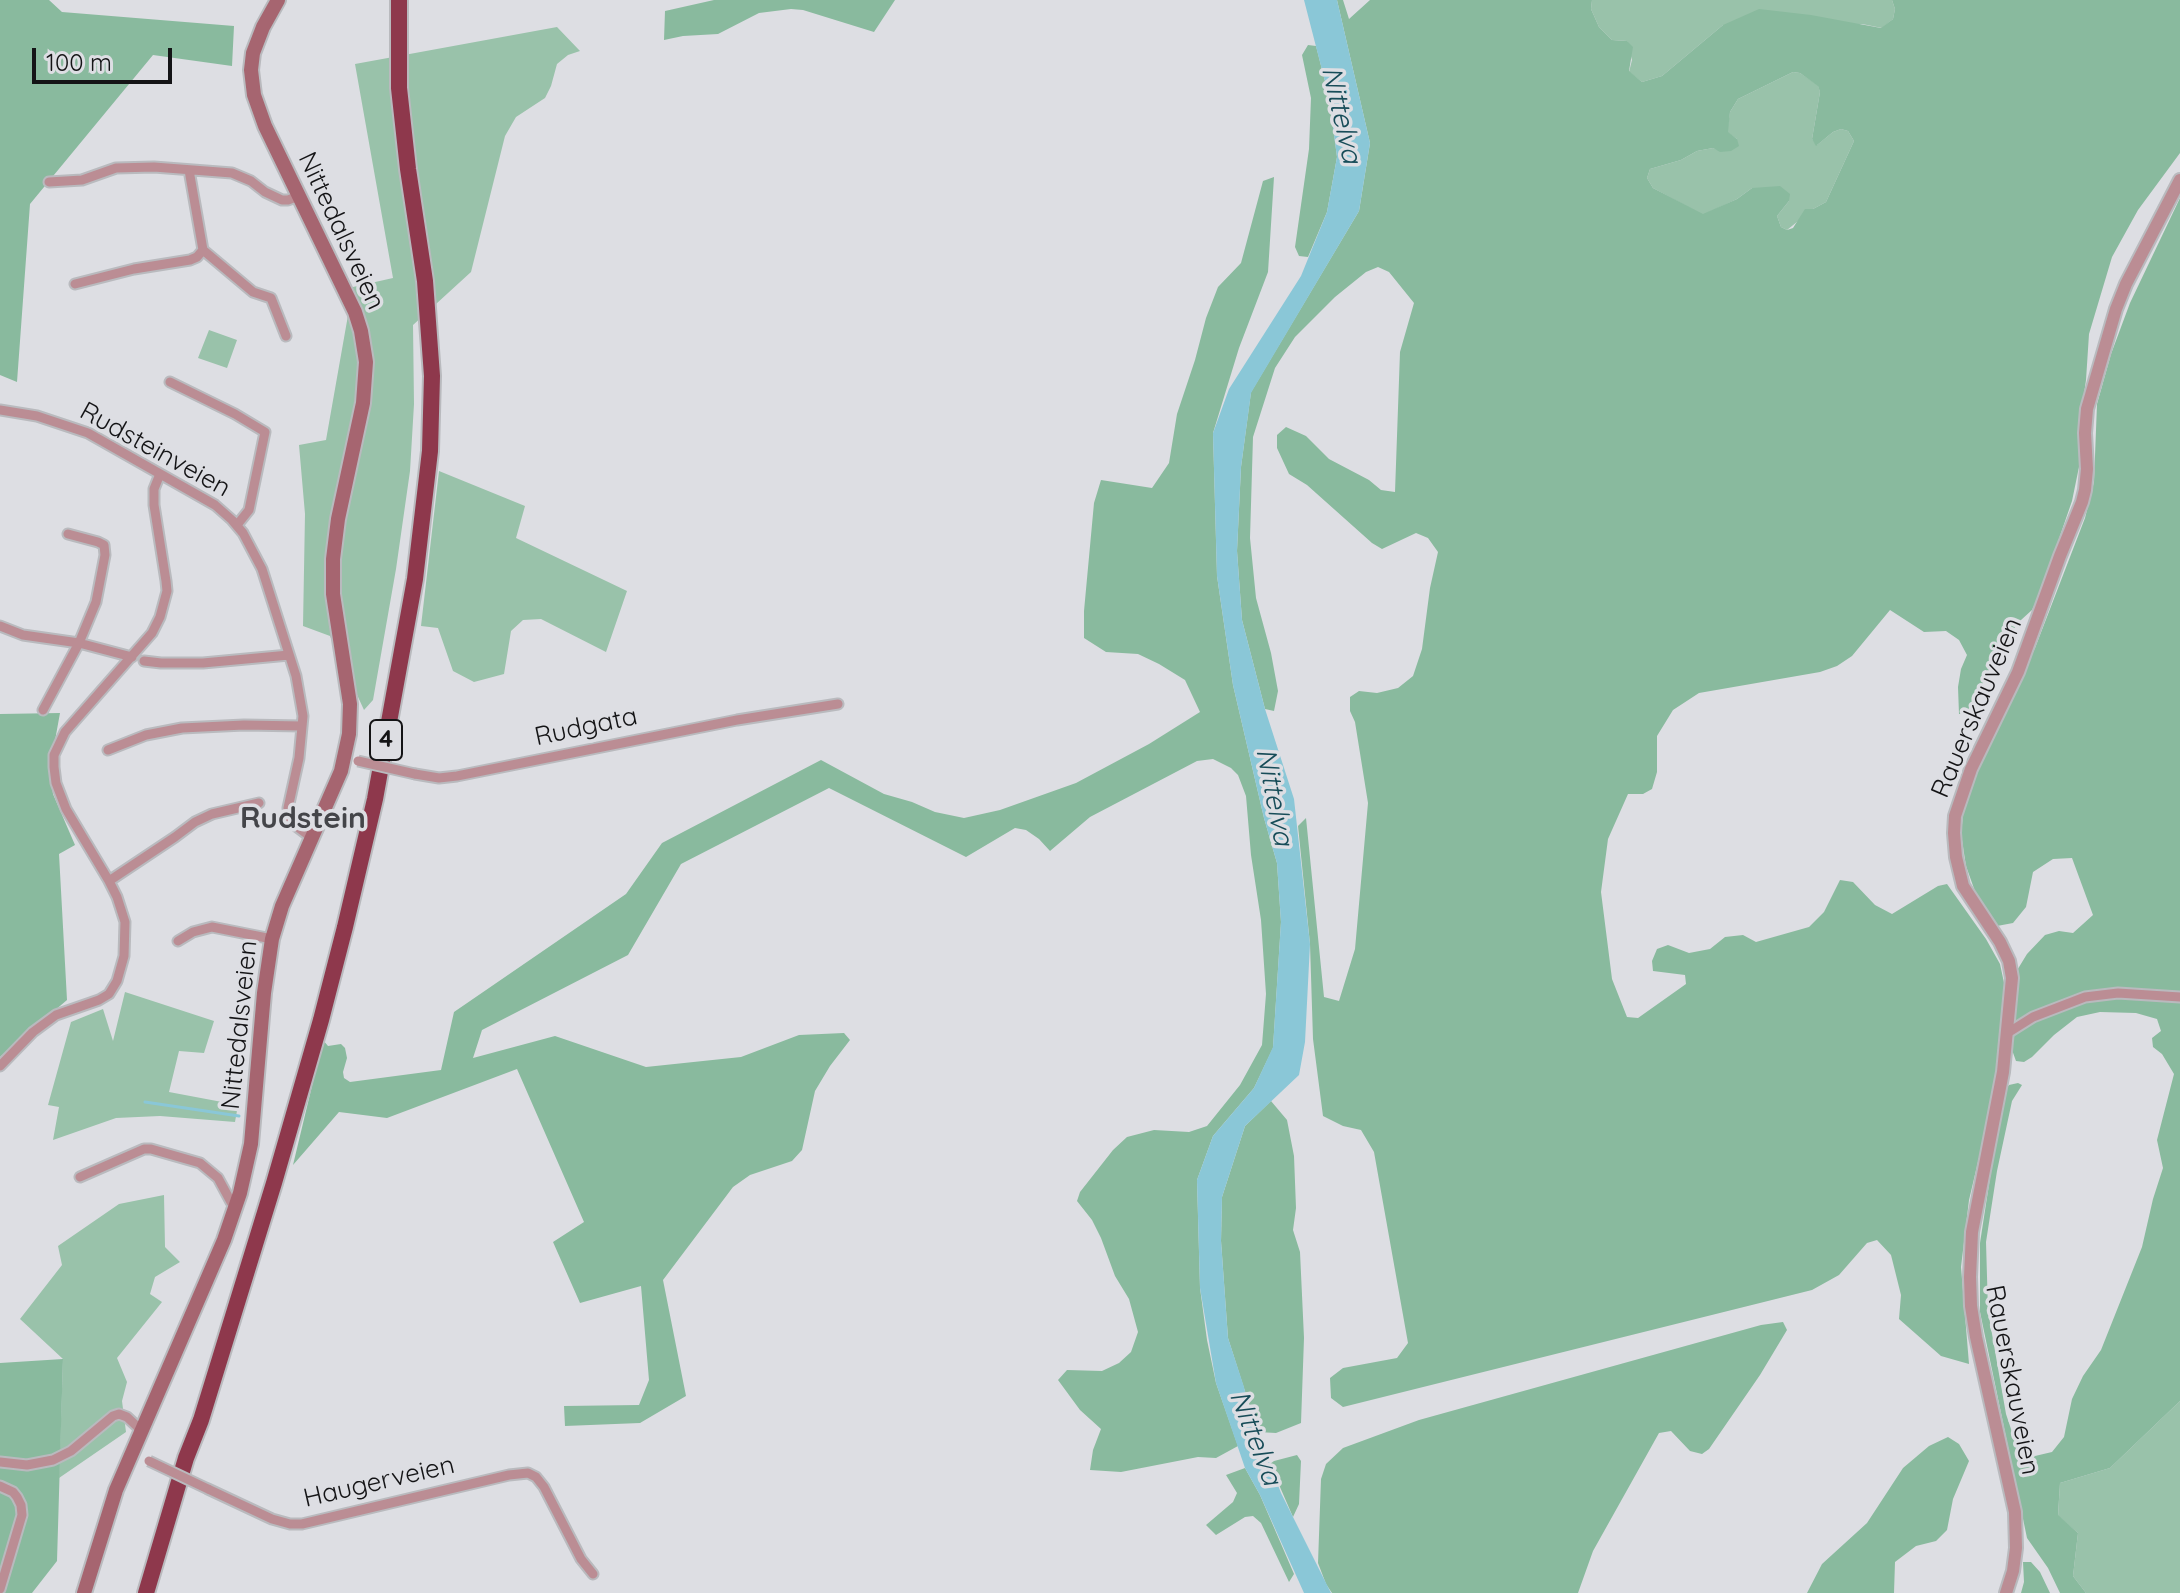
<!DOCTYPE html>
<html>
<head>
<meta charset="utf-8">
<style>
  body { margin:0 }
  #map { position:relative; width:2180px; height:1593px; overflow:hidden; background:#dddee3; font-family:Quicksand,sans-serif }
  canvas { display:block }
  .scale { position:absolute; left:32px; top:48px; width:140px; height:36px; box-sizing:border-box; border:4px solid #141416; border-top:0; padding-left:10px; font-size:24px; line-height:28px; white-space:nowrap; color:#141416; -webkit-text-stroke:6px #dddee3; paint-order:stroke }
</style>
</head>
<body>
<div id="map">
<canvas width="2180" height="1593"></canvas>
<div class="scale">100 m</div>
</div>
<script>
const ctx = document.querySelector('canvas').getContext('2d');
ctx.lineJoin = 'round';
function paint(path, color) { ctx.fillStyle = color; ctx.fill(path, 'evenodd'); }
const poly = rows => new Path2D(rows.map(r => 'M' + r).join(''));
function trace(path, color, width, dash) { ctx.strokeStyle = color; ctx.lineWidth = width; ctx.lineCap = dash ? 'butt' : 'round'; ctx.setLineDash(dash || []); ctx.stroke(path); }
function drawText(font, color, halo, rows, align = 'center') {
  ctx.font = font + ' Quicksand,sans-serif'; ctx.lineWidth = 7; ctx.setLineDash([]); ctx.textBaseline = 'middle'; ctx.strokeStyle = halo; ctx.fillStyle = color; for (const [text, x, y, turn = 0] of rows) {
    ctx.save(); ctx.translate(x, y); ctx.rotate((+turn || 0) * Math.PI / 180); ctx.textAlign = isNaN(turn) ? turn : align; if (halo) ctx.strokeText(text, 0, 0); ctx.fillText(text, 0, 0); ctx.restore();
  }
}
paint(poly([
  [1592,0,1892,0,1895,9,1893,19,1882,28,1862,24,1723,25,1662,76,1642,82,1629,72,1632,60,1627,41,1612,40,1599,27,1591,9],
  [557,27,580,51,568,55,557,64,551,86,545,98,516,117,505,136,471,272,413,325,414,404,410,471,396,569,373,700,364,710,330,636,303,626,305,514,299,445,326,440,353,287,393,278,355,64],
  [1793,72,1800,73,1818,85,1820,92,1812,139,1817,145,1833,132,1841,129,1848,131,1854,141,1826,202,1813,209,1787,230,1781,227,1777,216,1789,201,1752,188,1737,199,1703,215,1653,188,1647,178,1650,169,1681,160,1697,151,1713,148,1720,151,1737,139,1728,133,1728,125,1730,112,1738,99],
  [209,330,237,340,227,368,198,358],
  [439,471,525,506,516,538,627,591,606,652,541,619,523,620,511,631,504,674,474,682,453,671,438,628,421,626],
  [125,992,214,1021,204,1053,179,1051,169,1092,238,1105,235,1122,160,1116,116,1118,53,1140,59,1107,48,1105,71,1022,103,1009,113,1041],
  [164,1195,165,1247,180,1262,155,1277,150,1294,162,1302,117,1358,127,1382,122,1401,126,1432,59,1478,63,1359,20,1319,62,1265,58,1246,119,1204],
  [2180,1401,2180,1593,2086,1593,2073,1576,2078,1533,2058,1516,2060,1483,2110,1468]
]), '#99c2aa');
paint(poly([
  [0,0,49,0,62,12,234,26,232,66,153,55,30,204,17,382,0,375],
  [714,0,895,0,874,32,803,10,791,9,759,13,718,34,683,36,664,40,665,11],
  [1337,0,1343,0,1349,19,1370,0,1592,0,1591,9,1599,27,1612,40,1627,41,1633,47,1629,71,1642,82,1662,76,1723,25,1759,9,1811,15,1881,28,1893,19,1895,9,1892,0,2180,0,2180,153,2138,210,2112,257,2089,334,2086,380,2079,429,2080,462,2072,501,2040,594,2032,610,2021,620,2012,631,1966,714,1959,714,1958,687,1961,669,1967,655,1959,640,1946,631,1924,632,1890,610,1852,656,1837,666,1820,672,1699,693,1673,710,1657,736,1657,772,1652,789,1643,794,1628,794,1608,839,1601,892,1612,979,1627,1017,1638,1018,1686,984,1685,975,1653,971,1652,961,1657,949,1668,945,1689,953,1710,949,1725,937,1743,935,1756,942,1809,927,1824,912,1840,880,1853,882,1875,905,1892,914,1938,886,1947,884,1986,939,2000,964,2006,992,2004,1031,1985,1132,1969,1200,1961,1267,1969,1364,1941,1356,1899,1319,1901,1295,1891,1255,1877,1240,1867,1243,1839,1275,1812,1290,1343,1407,1331,1398,1330,1378,1343,1368,1397,1358,1408,1343,1374,1152,1361,1130,1343,1126,1323,1116,1313,1039,1310,944,1298,826,1306,818,1324,997,1339,1001,1355,949,1368,803,1355,722,1350,711,1350,697,1359,691,1377,693,1398,688,1413,676,1422,649,1430,588,1438,552,1428,538,1416,533,1382,549,1372,543,1307,485,1289,474,1277,448,1277,435,1286,427,1306,436,1329,459,1369,480,1381,490,1395,492,1400,352,1414,303,1389,272,1378,267,1366,272,1335,297,1295,337,1275,368,1253,437,1250,538,1256,598,1271,653,1278,691,1274,711,1265,709,1242,620,1237,551,1241,467,1251,392,1359,211,1370,143],
  [1793,72,1800,73,1818,86,1820,92,1812,139,1816,146,1833,132,1841,129,1848,131,1854,141,1826,202,1813,209,1805,209,1793,228,1787,230,1781,227,1777,216,1789,201,1790,194,1780,186,1752,188,1737,199,1703,214,1653,188,1647,178,1650,169,1681,160,1697,151,1713,148,1720,152,1731,151,1739,146,1737,139,1728,132,1730,112,1738,99],
  [1308,45,1316,46,1329,97,1337,157,1327,212,1308,257,1299,256,1295,247,1309,149,1311,98,1302,55],
  [1274,177,1268,272,1239,348,1213,433,1217,576,1233,685,1264,818,1277,863,1281,922,1273,1048,1254,1088,1213,1136,1197,1180,1200,1288,1207,1340,1216,1383,1238,1446,1216,1458,1198,1457,1121,1472,1090,1470,1093,1450,1101,1429,1080,1410,1058,1380,1067,1370,1102,1371,1119,1363,1131,1352,1138,1332,1129,1299,1115,1276,1101,1238,1092,1220,1077,1201,1080,1192,1113,1150,1127,1137,1154,1130,1189,1132,1207,1126,1240,1085,1262,1045,1266,994,1261,920,1251,855,1246,796,1238,775,1231,768,1213,759,1197,761,1090,817,1050,851,1039,839,1026,830,1015,828,966,857,829,788,681,864,628,955,482,1030,473,1058,555,1036,646,1067,741,1057,799,1035,844,1033,850,1040,830,1066,815,1091,802,1150,792,1161,750,1175,733,1187,663,1280,686,1396,640,1423,565,1426,564,1406,639,1405,649,1380,641,1286,580,1303,553,1242,584,1222,517,1069,387,1118,339,1112,293,1165,323,1040,328,1046,341,1044,345,1048,347,1058,343,1072,344,1078,350,1082,441,1070,454,1012,626,894,662,843,821,760,884,794,912,802,935,812,964,818,1000,810,1076,783,1149,744,1200,712,1185,680,1159,664,1138,654,1106,652,1084,638,1084,611,1094,503,1101,480,1152,488,1169,463,1177,414,1195,360,1206,318,1218,287,1241,263,1263,181],
  [2180,198,2180,1401,2110,1468,2060,1483,2058,1515,2078,1533,2073,1576,2086,1593,2060,1593,2048,1568,2027,1538,1980,1312,1980,1243,2003,1093,2009,1085,2018,1083,2022,1085,2012,1101,1997,1171,1986,1242,1988,1311,2006,1414,2017,1447,2035,1456,2052,1452,2064,1437,2072,1399,2083,1376,2101,1350,2142,1247,2153,1199,2163,1168,2157,1140,2174,1074,2162,1054,2153,1047,2152,1038,2161,1031,2157,1019,2136,1013,2100,1012,2077,1017,2054,1035,2032,1057,2024,1062,2016,1061,2012,1050,2016,972,2027,954,2045,935,2059,931,2073,933,2093,915,2072,858,2053,859,2033,872,2026,907,2013,923,1997,926,1977,897,1966,866,1961,834,1964,806,1976,769,2035,648,2085,518,2094,482,2097,404,2111,354,2130,303],
  [60,713,50,768,53,794,75,845,59,854,67,1000,0,1057,0,714],
  [1271,1101,1287,1120,1294,1156,1296,1208,1293,1230,1300,1252,1304,1338,1301,1423,1276,1433,1258,1432,1228,1338,1221,1241,1222,1197,1245,1126],
  [1783,1322,1787,1330,1760,1375,1709,1449,1702,1454,1690,1451,1671,1431,1659,1433,1593,1551,1578,1593,1332,1593,1326,1584,1318,1563,1321,1479,1326,1464,1343,1448,1419,1420,1761,1325],
  [63,1359,57,1561,32,1593,0,1593,0,1363],
  [1948,1437,1959,1444,1969,1461,1953,1499,1947,1530,1936,1541,1916,1546,1895,1562,1894,1593,1807,1593,1822,1564,1867,1523,1903,1468,1929,1446],
  [1297,1455,1301,1461,1299,1504,1293,1517,1270,1464,1274,1461],
  [1245,1468,1260,1495,1294,1574,1289,1582,1261,1523,1253,1516,1245,1517,1216,1535,1206,1525,1233,1502,1237,1493,1226,1475],
  [2023,1562,2031,1562,2040,1572,2050,1593,2021,1593,2024,1582]
]), '#89ba9e');
paint(poly([
  [1304,0,1337,0,1370,143,1359,211,1251,393,1241,467,1237,551,1242,620,1265,709,1294,799,1310,944,1305,1042,1299,1075,1245,1126,1222,1197,1221,1241,1228,1338,1244,1387,1249,1410,1281,1493,1331,1593,1304,1593,1260,1495,1245,1468,1216,1383,1200,1288,1197,1180,1213,1136,1254,1088,1273,1047,1281,922,1277,863,1264,818,1233,685,1217,576,1213,433,1229,389,1301,276,1327,212,1337,157,1329,97]
]), '#8ac7d7');
trace(poly([
  [145,1102,239,1116]
]), '#8ac7d7', 3);
const minor = poly([
  [189,170,203,250,253,292,271,298,286,336],
  [49,182,82,180,116,168,154,167,232,173,251,181,265,192,282,200,288,200,299,196],
  [75,284,134,269,190,260,197,257,203,250],
  [170,382,235,414,265,432,249,510,237,525],
  [0,410,37,416,88,433,215,505,232,520,243,533,262,569,296,676,303,716,299,758,288,808,290,818,296,826,312,838],
  [0,626,23,635,79,643,132,657],
  [144,661,161,663,203,663,289,655],
  [43,710,79,643,96,602,105,555,104,545,98,542,68,534],
  [108,750,146,735,182,728,244,725,302,726],
  [415,774,439,778,457,776,737,720,838,704],
  [109,881,175,837,195,822,212,814,259,803],
  [178,941,193,932,212,927,272,939],
  [2006,1034,2033,1017,2085,997,2118,993,2180,997],
  [0,1066,33,1032,56,1015,99,1000,109,994,117,981,124,956,125,922,117,897,109,881,66,809,56,783,54,767,54,755,65,732,152,633,160,617,167,591,166,581,154,505,154,489,160,474],
  [80,1177,144,1149,151,1149,200,1163,218,1178,231,1202,236,1206],
  [0,1462,27,1465,53,1460,71,1451,113,1416,119,1414,127,1417,142,1431],
  [0,1486,13,1492,17,1497,21,1505,22,1515,0,1589],
  [208,1489,272,1519,290,1524,302,1524,509,1475,528,1473,536,1477,544,1487,581,1559,593,1574]
]);
const tertiary = poly([
  [2006,1593,2013,1571,2016,1548,2015,1512,1976,1337,1971,1306,1970,1277,1972,1232,2003,1072,2012,978,2009,961,2000,942,1963,886,1956,857,1954,833,1955,816,1971,769,2018,672,2060,556,2082,502,2085,490,2087,469,2085,433,2087,409,2116,309,2126,284,2180,180]
]);
const secondary = poly([
  [84,1593,116,1490,224,1240,240,1193,251,1144,264,993,272,939,282,906,341,771,349,734,350,704,333,594,333,559,338,519,363,403,366,362,361,331,355,312,265,126,254,95,251,70,253,53,263,27,278,0]
]);
const trunk = poly([
  [146,1593,186,1458,201,1420,274,1183,321,1020,345,927,375,799,415,579,430,451,432,376,425,281,408,169,399,88,399,0]
]);
trace(minor, '#b9babe', 13);
trace(tertiary, '#b9babe', 16);
trace(secondary, '#b9babe', 18);
trace(trunk, '#b9babe', 20);
trace(minor, '#bb8d94', 9);
trace(tertiary, '#bb8d94', 12);
trace(secondary, '#a66570', 14);
trace(trunk, '#8e384c', 16);
const minorBridge = poly([
  [358,761,415,774],
  [149,1461,208,1489]
]);
trace(minorBridge, '#b9babe', 13, []);
trace(minorBridge, '#bb8d94', 9);
for (const [x, y, w] of [
  [386,740,32]
]) { const box = new Path2D(); box.roundRect(x - w / 2, y - 20, w, 40, 6); ctx.fillStyle = '#dddee3'; ctx.fill(box); trace(box, '#141416', 2); }
drawText('bold 24px', '#141416', null, [
  ["4",386,740]
]);
drawText('26px', '#141416', '#dddee3', [
  ["Nittedalsveien",341,231,65],
  ["Rudsteinveien",155,450,29],
  ["Rauerskauveien",1977,708,-67],
  ["Rudgata",586,727,-12],
  ["Nittedalsveien",240,1025,-84],
  ["Rauerskauveien",2012,1380,79],
  ["Haugerveien",379,1482,-13]
]);
drawText('italic 28px', '#174c58', '#dddee3', [
  ["Nittelva",1341,115,77],
  ["Nittelva",1274,797,79],
  ["Nittelva",1255,1438,69]
]);
drawText('bold 30px', '#444549', '#dddee3', [
  ["Rudstein",303,819]
]);
</script>
</body>
</html>
